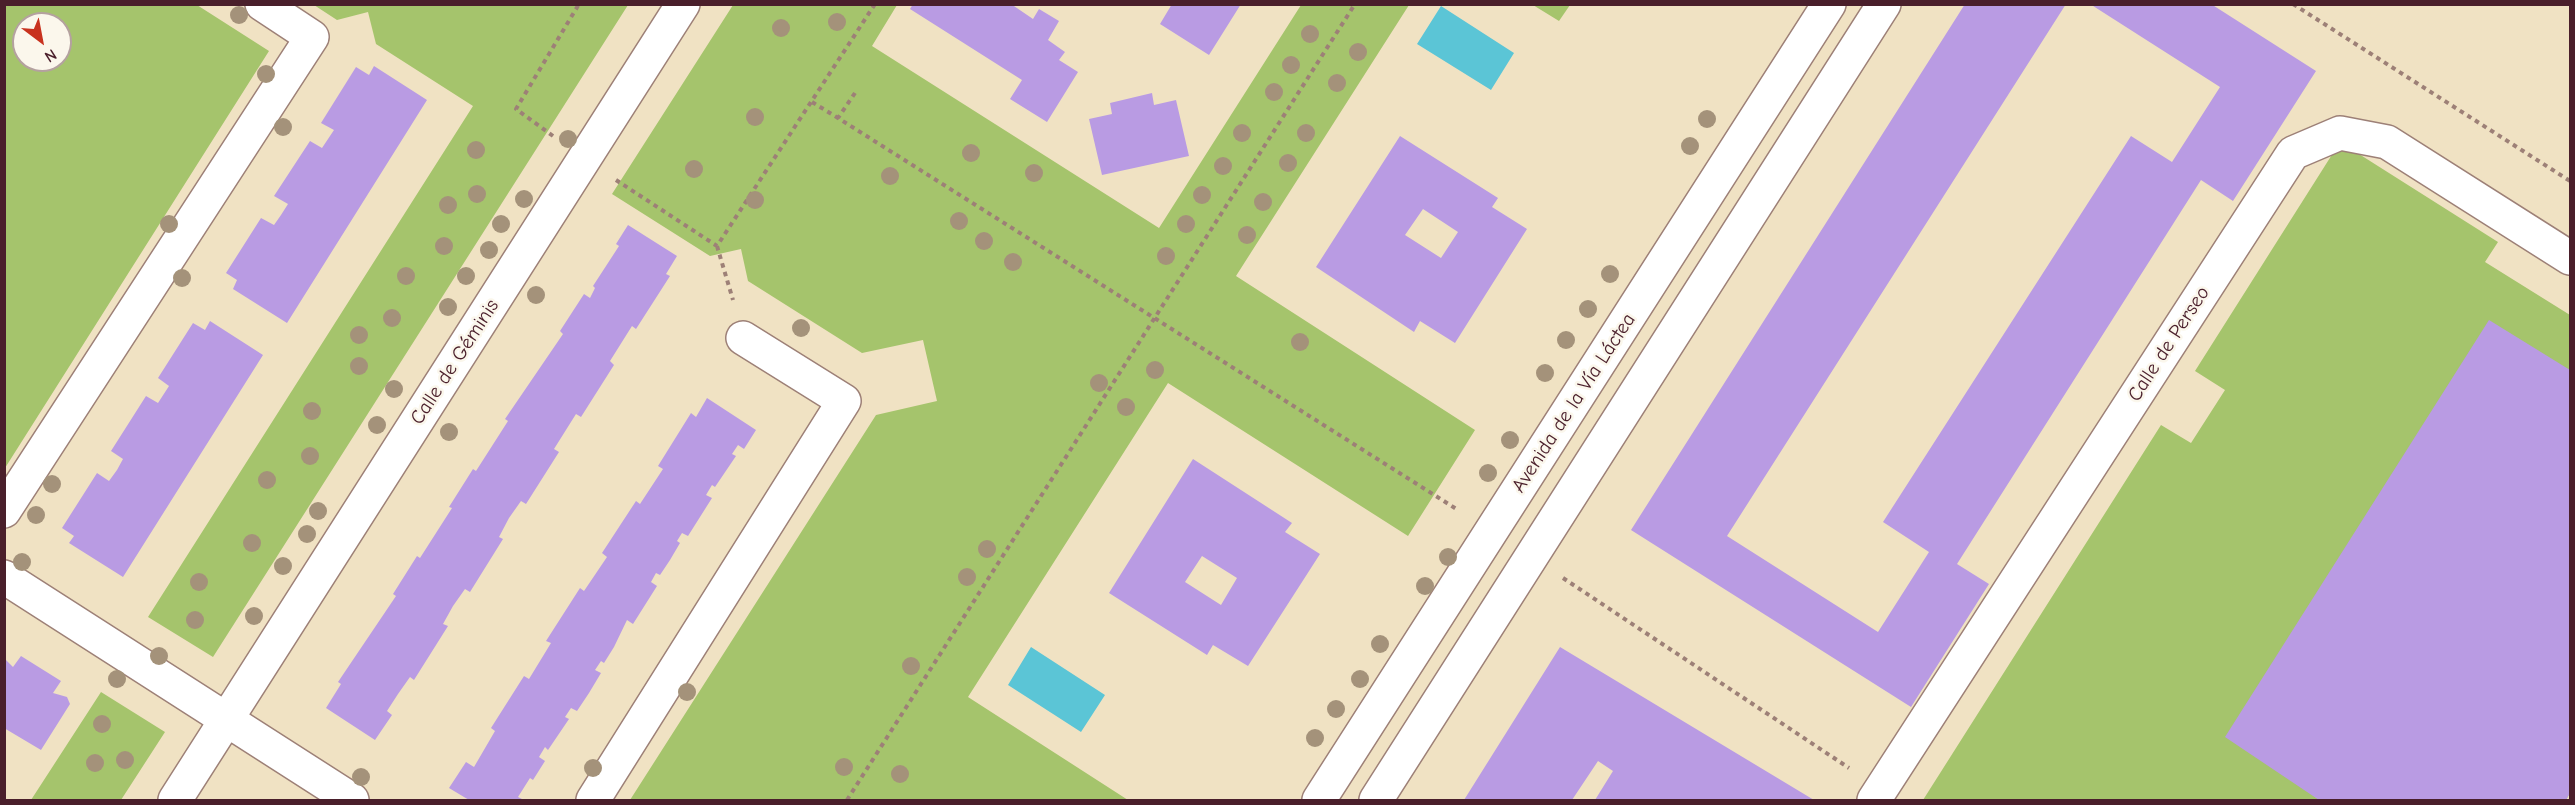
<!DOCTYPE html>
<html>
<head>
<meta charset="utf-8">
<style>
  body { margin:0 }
  #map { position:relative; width:2575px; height:805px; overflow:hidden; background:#f0e2c3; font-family:"Comic Neue",sans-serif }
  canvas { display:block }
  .frame { position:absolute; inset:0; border:6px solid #4a1f2b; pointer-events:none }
  .north { position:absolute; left:12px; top:12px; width:60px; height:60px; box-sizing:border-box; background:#fbf7ec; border:2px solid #b4a19f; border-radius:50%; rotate:148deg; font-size:16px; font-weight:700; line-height:24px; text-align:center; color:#4a1f2b }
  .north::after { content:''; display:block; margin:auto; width:21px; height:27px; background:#c8321e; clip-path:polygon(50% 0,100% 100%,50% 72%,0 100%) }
</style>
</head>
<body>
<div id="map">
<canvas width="2575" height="805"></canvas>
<div class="frame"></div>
<div class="north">N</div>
</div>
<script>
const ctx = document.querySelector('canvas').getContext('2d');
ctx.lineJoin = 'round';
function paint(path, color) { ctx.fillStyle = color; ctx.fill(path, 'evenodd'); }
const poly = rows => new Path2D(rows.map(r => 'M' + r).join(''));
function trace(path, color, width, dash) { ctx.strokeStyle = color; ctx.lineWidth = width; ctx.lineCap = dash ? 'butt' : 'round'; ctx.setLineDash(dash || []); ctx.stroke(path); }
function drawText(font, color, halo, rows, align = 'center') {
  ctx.font = font + ' "Comic Neue",sans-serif'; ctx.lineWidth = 5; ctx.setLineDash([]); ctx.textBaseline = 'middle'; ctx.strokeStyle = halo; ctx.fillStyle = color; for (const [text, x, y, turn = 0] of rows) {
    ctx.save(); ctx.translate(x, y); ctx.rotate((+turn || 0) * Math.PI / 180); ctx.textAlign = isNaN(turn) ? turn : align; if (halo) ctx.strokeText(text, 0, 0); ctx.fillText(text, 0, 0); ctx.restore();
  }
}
paint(poly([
  [5,4,197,5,269,51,5,468],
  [24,24,60,24,60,60,24,60],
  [314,5,628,5,213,657,148,617,473,106,376,44,368,12,337,20],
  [733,5,897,5,872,46,1159,228,1301,5,1409,5,1236,276,1475,430,1408,536,1168,383,968,697,1128,800,630,800,876,415,937,401,923,340,862,353,748,281,741,249,710,256,612,194],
  [1533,5,1570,5,1559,21],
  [2340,142,2498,242,2485,262,2570,315,2570,793,2566,800,1923,800,2161,425,2191,443,2225,390,2195,371],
  [101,692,165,732,121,800,31,800]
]), '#a5c46c');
paint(poly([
  [1441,6,1514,53,1491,90,1417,44],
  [1031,647,1105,695,1081,732,1008,685]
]), '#5bc5d6');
paint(poly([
  [913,4,1011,4,1033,19,1039,9,1059,21,1048,40,1065,52,1059,60,1078,72,1047,122,1010,99,1022,80,910,9],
  [1172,4,1241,4,1209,55,1160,24],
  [1965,4,2066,4,1727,536,1878,632,1929,552,1883,522,2131,136,2172,162,2220,87,2090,4,2211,4,2316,71,2233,201,2201,180,1957,564,1989,584,1911,707,1631,530],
  [374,66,427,100,287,323,233,289,237,280,226,273,261,218,274,225,281,215,288,204,274,196,310,141,322,148,334,130,321,123,356,67,369,75],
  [1152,93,1154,105,1176,100,1189,156,1102,175,1089,119,1112,114,1110,103],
  [1400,136,1498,198,1492,207,1527,229,1455,343,1420,321,1414,332,1316,267],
  [1423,209,1458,232,1441,258,1405,235],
  [628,225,677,256,666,274,670,276,636,329,632,326,610,361,614,365,581,417,576,414,554,449,559,452,526,504,521,501,509,518,499,537,503,539,470,592,465,589,453,606,443,624,448,626,414,680,410,677,398,694,387,711,392,715,375,740,326,708,341,684,338,682,396,596,393,594,417,556,420,558,452,508,449,507,473,469,476,471,508,421,505,419,563,334,560,331,584,294,590,298,595,288,593,286,619,246,616,244],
  [2489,320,2570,370,2570,793,2566,800,2319,800,2225,737],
  [210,321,263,355,123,577,69,543,74,536,62,528,97,473,109,481,117,470,123,459,111,451,146,396,158,403,169,386,158,378,193,323,205,330],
  [707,398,756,430,744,449,738,445,732,454,736,456,715,487,712,485,706,495,712,498,688,536,682,533,677,541,680,543,670,560,660,575,656,573,651,582,657,586,633,624,627,620,614,647,604,663,601,661,595,670,601,673,589,693,577,711,571,708,565,717,569,719,548,750,545,747,539,757,545,761,533,780,530,778,518,797,524,800,469,800,449,788,466,762,474,767,495,731,491,728,524,676,529,679,551,643,546,641,580,588,584,591,607,557,602,553,636,501,640,504,663,469,658,466,691,413,696,417],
  [1193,459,1292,523,1285,532,1320,554,1248,666,1213,645,1207,655,1109,593],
  [1202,556,1237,578,1221,605,1185,582],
  [1560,647,1814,800,1595,800,1613,771,1598,761,1572,800,1464,800],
  [21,656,61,681,53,693,67,697,70,704,41,750,4,728,4,658,13,667]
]), '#b99be3');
const minor = poly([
  [4,511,312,37,262,4],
  [4,577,352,800],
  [175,800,683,4],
  [593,800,844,401,743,338],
  [1874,800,2293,153,2340,133,2387,142,2570,258]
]);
const tertiary = poly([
  [1319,800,1829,4],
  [1376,800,1884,4]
]);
trace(minor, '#9d8077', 36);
trace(tertiary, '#9d8077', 36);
trace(poly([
  [2293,4,2570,181],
  [855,93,838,118,1458,510],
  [812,102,838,118],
  [553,136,516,109,579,4],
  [616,180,717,246,875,4],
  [717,246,733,300],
  [1563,578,1849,768],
  [847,800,1355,4]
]), '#9d8077', 4, [4.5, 4.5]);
trace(minor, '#fff', 33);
trace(tertiary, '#fff', 33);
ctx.fillStyle = '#a4927a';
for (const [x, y] of [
  [239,15],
  [837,22],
  [781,28],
  [1310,34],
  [1358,52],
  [1291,65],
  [266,74],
  [1337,83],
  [1274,92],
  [755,117],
  [1707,119],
  [283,127],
  [1242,133],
  [1306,133],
  [568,139],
  [1690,146],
  [476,150],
  [971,153],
  [1288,163],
  [1223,166],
  [694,169],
  [1034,173],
  [890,176],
  [477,194],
  [1202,195],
  [524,199],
  [755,200],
  [1263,202],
  [448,205],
  [959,221],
  [169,224],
  [501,224],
  [1186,224],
  [1247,235],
  [984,241],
  [444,246],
  [489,250],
  [1166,256],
  [1013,262],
  [1610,274],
  [406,276],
  [466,276],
  [182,278],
  [536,295],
  [448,307],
  [1588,309],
  [392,318],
  [801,328],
  [359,335],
  [1566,340],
  [1300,342],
  [359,366],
  [1155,370],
  [1545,373],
  [1099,383],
  [394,389],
  [1126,407],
  [312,411],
  [377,425],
  [449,432],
  [1510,440],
  [310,456],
  [1488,473],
  [267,480],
  [52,484],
  [318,511],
  [36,515],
  [307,534],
  [252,543],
  [987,549],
  [1448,557],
  [22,562],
  [283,566],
  [967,577],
  [199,582],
  [1425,586],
  [254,616],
  [195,620],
  [1380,644],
  [159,656],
  [911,666],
  [117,679],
  [1360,679],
  [687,692],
  [1336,709],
  [102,724],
  [1315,738],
  [125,760],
  [95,763],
  [844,767],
  [593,768],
  [900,774],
  [361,777]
]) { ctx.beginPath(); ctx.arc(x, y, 9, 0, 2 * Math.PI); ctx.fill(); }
drawText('20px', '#4a1f2b', '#fbf7ec', [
  ["Calle de Perseo",2169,344,-57],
  ["Calle de Géminis",455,362,-57],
  ["Avenida de la Vía Láctea",1574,403,-57]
]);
</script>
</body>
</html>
